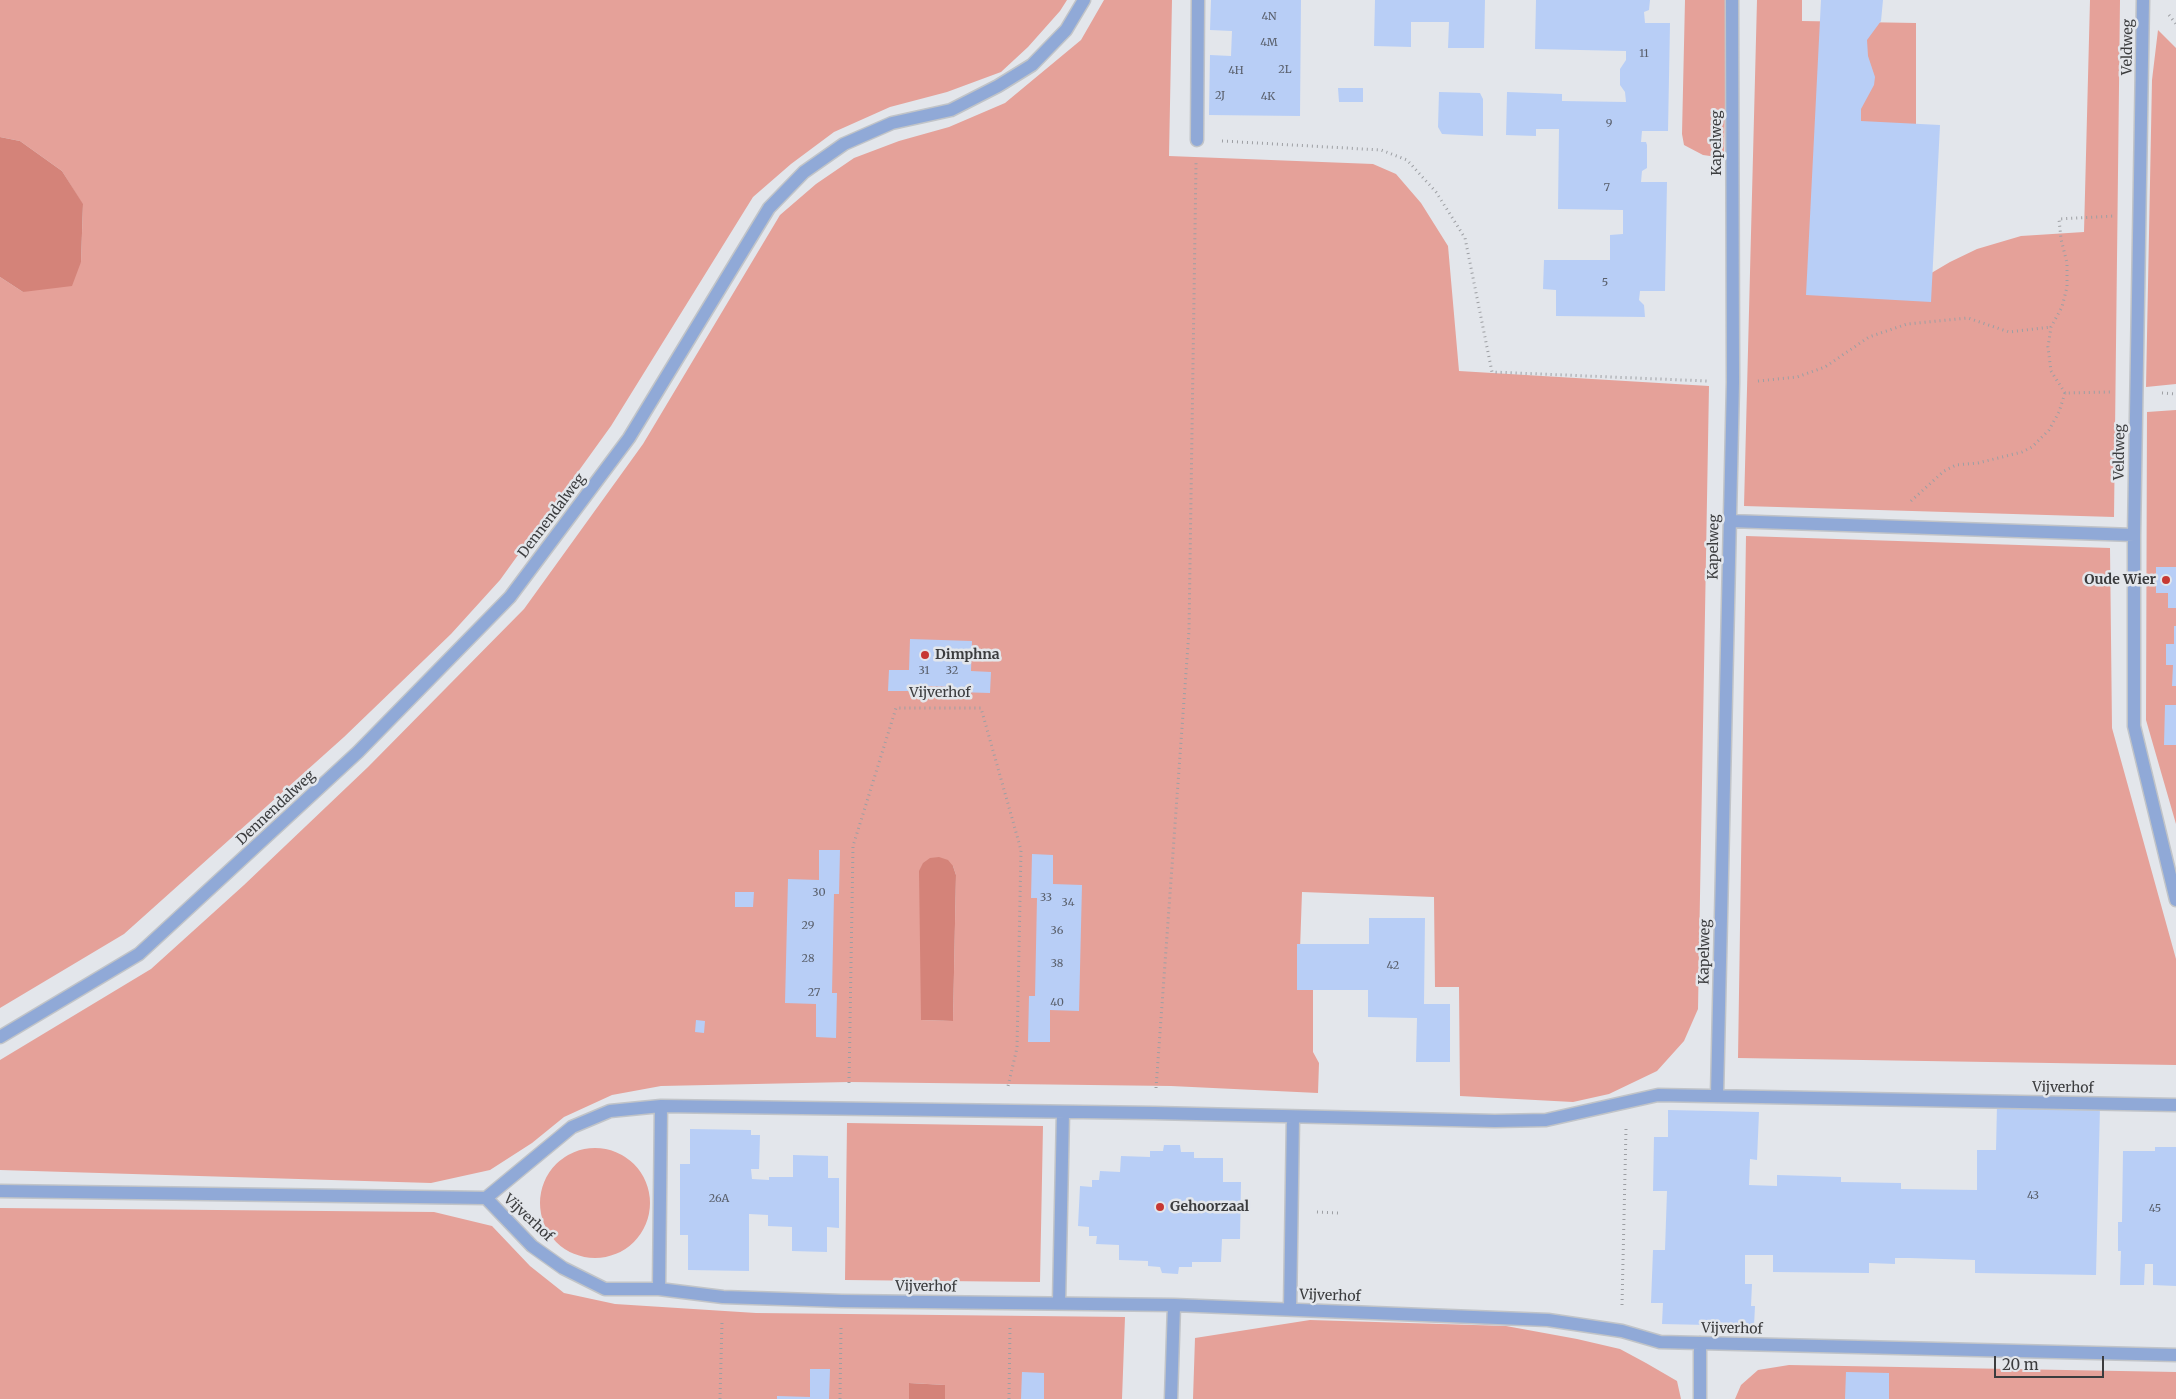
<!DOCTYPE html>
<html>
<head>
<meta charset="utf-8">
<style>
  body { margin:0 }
  #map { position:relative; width:2176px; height:1399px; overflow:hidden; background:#e3e6eb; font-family:Merriweather,serif }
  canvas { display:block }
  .scale { position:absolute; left:1994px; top:1356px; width:110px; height:22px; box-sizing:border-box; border:2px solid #3b3c3e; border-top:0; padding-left:6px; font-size:15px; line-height:18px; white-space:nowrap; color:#3b3c3e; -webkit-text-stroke:4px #e3e6eb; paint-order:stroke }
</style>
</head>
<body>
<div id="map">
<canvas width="2176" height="1399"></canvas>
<div class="scale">20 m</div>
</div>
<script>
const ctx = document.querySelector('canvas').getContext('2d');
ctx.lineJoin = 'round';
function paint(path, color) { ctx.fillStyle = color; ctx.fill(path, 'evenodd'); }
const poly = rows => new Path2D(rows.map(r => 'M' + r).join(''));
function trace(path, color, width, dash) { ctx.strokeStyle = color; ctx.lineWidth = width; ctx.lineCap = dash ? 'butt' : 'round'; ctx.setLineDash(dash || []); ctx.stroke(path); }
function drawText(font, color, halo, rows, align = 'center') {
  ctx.font = font + ' Merriweather,serif'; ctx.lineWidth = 5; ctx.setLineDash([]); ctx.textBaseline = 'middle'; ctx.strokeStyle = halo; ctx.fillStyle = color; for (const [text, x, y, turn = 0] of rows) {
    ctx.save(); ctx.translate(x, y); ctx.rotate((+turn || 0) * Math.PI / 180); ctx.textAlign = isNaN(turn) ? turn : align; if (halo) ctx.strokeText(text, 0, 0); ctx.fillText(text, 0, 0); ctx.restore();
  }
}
paint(poly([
  [0,0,1067,0,1060,11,1028,47,1001,72,947,92,890,107,834,132,791,164,753,197,611,426,500,580,451,634,344,737,124,934,0,1008,0,277,23,292,81,262,83,205,62,171,20,141,0,137],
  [1104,0,1172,0,1169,156,1373,164,1396,174,1421,203,1448,246,1459,371,1709,386,1698,1009,1684,1041,1657,1071,1609,1094,1573,1102,1460,1096,1459,987,1435,987,1434,897,1302,892,1299,979,1313,979,1313,1052,1319,1063,1318,1093,1171,1086,849,1082,661,1086,612,1095,564,1117,532,1143,490,1170,431,1183,0,1170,0,1060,151,969,244,885,368,767,524,609,643,444,780,215,816,184,854,158,899,141,949,127,1005,103,1081,40],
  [953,866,956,875,953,1021,921,1020],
  [1685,0,1727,0,1724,158,1703,155,1684,145,1682,134],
  [1757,0,1802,0,1802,21,1916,23,1916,240,1906,288,1950,262,1977,249,2021,236,2084,232,2090,0,2120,0,2114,517,1744,506],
  [2158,30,2176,48,2176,384,2146,387,2152,80],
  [2176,410,2176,824,2146,720,2147,412],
  [1746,536,2110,548,2112,728,2176,959,2176,1065,1738,1058],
  [847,1123,1043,1126,1040,1282,845,1280],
  '540 1203a55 55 0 1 1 110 0a55 55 0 1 1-110 0Z',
  [0,1208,434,1212,492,1226,530,1266,564,1293,615,1304,756,1313,1125,1317,1122,1399,945,1399,945,1385,910,1383,909,1399,0,1399],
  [1310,1320,1506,1326,1577,1339,1620,1349,1646,1363,1677,1381,1681,1399,1193,1399,1195,1338],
  [1789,1365,2176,1372,2176,1399,1735,1399,1741,1385,1758,1370]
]), '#e5a199');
paint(poly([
  [0,137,20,141,62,171,83,204,81,262,72,286,23,292,0,277],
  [939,857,948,860,953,866,956,875,953,1021,921,1020,919,871,923,863,930,858],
  [909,1383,945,1385,945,1399,909,1399]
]), '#d48379');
paint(poly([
  [1211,0,1301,0,1300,116,1209,115,1210,55,1231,56,1232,31,1210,30],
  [1375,0,1485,0,1484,48,1448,48,1449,22,1411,22,1411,47,1374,46],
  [1536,0,1650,0,1649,10,1644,12,1645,23,1670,23,1668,131,1642,131,1641,142,1646,142,1647,145,1647,168,1642,171,1641,182,1667,182,1665,291,1640,291,1639,300,1644,305,1645,317,1556,316,1556,290,1543,289,1544,260,1610,260,1610,235,1623,234,1623,210,1558,209,1559,129,1536,129,1536,136,1506,135,1507,92,1562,94,1562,101,1626,102,1625,92,1620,85,1620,69,1626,60,1626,51,1535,49],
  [1821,0,1883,0,1881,21,1867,40,1868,56,1875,77,1874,85,1861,109,1861,121,1940,125,1931,302,1806,295],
  [1338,88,1363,88,1363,102,1339,102],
  [1439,92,1480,93,1483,99,1483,136,1442,134,1438,127],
  [2156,567,2176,567,2176,608,2168,608,2168,593,2156,593],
  [2174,626,2176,626,2176,686,2172,686,2173,665,2166,665,2166,644,2174,644],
  [910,639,972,641,971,671,991,672,990,693,956,692,956,687,924,686,924,691,888,691,889,670,909,670],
  [2165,705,2176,705,2176,745,2164,745],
  [819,850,840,850,839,894,834,894,832,993,837,993,836,1038,816,1037,816,1004,785,1003,788,879,819,880],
  [1032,854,1053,855,1053,884,1082,885,1079,1011,1050,1010,1050,1042,1028,1042,1029,996,1035,996,1037,898,1031,898],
  [735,892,754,892,753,907,735,907],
  [1369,918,1425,918,1424,1004,1450,1004,1450,1062,1416,1062,1417,1018,1368,1017,1368,990,1297,990,1297,944,1369,944],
  [696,1020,705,1021,704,1033,695,1032],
  [1997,1104,2100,1106,2096,1275,1975,1273,1975,1260,1910,1258,1895,1258,1895,1264,1869,1263,1869,1273,1773,1272,1773,1255,1745,1255,1745,1284,1752,1284,1751,1306,1755,1306,1754,1326,1662,1324,1663,1303,1651,1303,1653,1250,1665,1250,1667,1191,1653,1191,1654,1137,1668,1137,1668,1110,1759,1112,1757,1160,1750,1159,1749,1185,1777,1186,1777,1175,1841,1177,1841,1182,1901,1183,1901,1189,1977,1190,1977,1150,1996,1150],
  [690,1129,751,1130,751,1135,760,1135,759,1169,751,1169,752,1179,769,1180,769,1177,793,1177,793,1155,828,1156,828,1178,839,1178,839,1228,827,1227,827,1252,792,1251,792,1227,768,1226,768,1215,749,1214,749,1271,688,1270,688,1235,680,1235,680,1164,690,1164],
  [1164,1145,1180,1145,1181,1152,1194,1152,1194,1158,1223,1158,1223,1182,1241,1182,1240,1239,1222,1239,1221,1262,1192,1262,1192,1267,1179,1267,1178,1274,1162,1273,1160,1267,1148,1266,1148,1261,1119,1260,1119,1245,1096,1244,1097,1236,1089,1236,1089,1227,1078,1226,1080,1186,1092,1187,1092,1180,1099,1180,1100,1171,1120,1172,1121,1156,1150,1157,1150,1151,1163,1151],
  [2155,1147,2176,1147,2176,1286,2153,1285,2153,1264,2145,1264,2144,1285,2120,1285,2121,1251,2118,1251,2118,1222,2122,1222,2123,1151,2155,1151],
  [810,1369,830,1369,829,1399,777,1399,777,1396,810,1397],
  [1022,1372,1044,1373,1044,1399,1021,1399],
  [1846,1372,1889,1373,1889,1399,1845,1399]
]), '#b8cef6');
const minor = poly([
  [2143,0,2134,535,2134,726,2176,900],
  [1197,140,1198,0],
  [1730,521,2134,535],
  [0,1037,139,954,358,752,510,597,629,438,769,208,804,172,844,144,892,123,951,110,998,86,1032,65,1066,30,1084,0],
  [1717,1095,1733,382,1732,0],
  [2176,1105,1658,1095,1546,1120,1495,1121,1154,1113,661,1106,610,1111,572,1127,486,1198,532,1246,563,1268,605,1289,659,1289,723,1297,842,1301,1174,1305,1548,1320,1622,1331,1660,1342,2176,1355],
  [0,1191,486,1198],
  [659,1289,661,1106],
  [1059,1303,1063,1112],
  [1290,1309,1293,1117],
  [1171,1399,1174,1305],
  [1700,1399,1700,1343]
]);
trace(minor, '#c1c4c8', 15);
trace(poly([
  [2169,15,2176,24],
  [1222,141,1381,150,1407,160,1436,192,1465,238,1492,372,1707,381],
  [1758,381,1797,377,1825,367,1869,337,1907,324,1968,318,2009,332,2051,327],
  [2065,393,2051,371,2048,347,2051,327,2062,307,2067,287,2067,263,2061,239,2059,219,2114,216],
  [2162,393,2176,394],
  [1911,501,1944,471,1956,465,1978,463,2022,452,2032,447,2049,430,2059,412,2065,393,2110,392],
  [849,1083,853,846,896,708,981,708,1021,850,1017,1048,1008,1086],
  [1156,1088,1189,631,1196,163],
  [1317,1212,1338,1213],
  [1622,1305,1626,1129],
  [720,1399,722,1322],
  [840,1399,841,1327],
  [1009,1399,1010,1327]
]), '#9d9fa3', 3, [1, 4]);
trace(minor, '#90a9d7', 12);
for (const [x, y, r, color] of [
  [2166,580,5,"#c73833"],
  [925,655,5,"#c73833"],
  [1160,1207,5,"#c73833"]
]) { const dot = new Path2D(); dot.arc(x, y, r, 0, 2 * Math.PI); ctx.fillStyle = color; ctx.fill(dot); trace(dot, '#e3e6eb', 2); }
drawText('11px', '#5a606c', null, [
  ["4N",1269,17],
  ["4M",1269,43],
  ["11",1644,54],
  ["2L",1285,70],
  ["4H",1236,71],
  ["2J",1220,96],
  ["4K",1268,97],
  ["9",1609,124],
  ["7",1607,188],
  ["5",1605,283],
  ["31",924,671],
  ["32",952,671],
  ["30",819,893],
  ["33",1046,898],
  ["34",1068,903],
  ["29",808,926],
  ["36",1057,931],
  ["28",808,959],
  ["38",1057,964],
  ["42",1393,966],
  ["27",814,993],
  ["40",1057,1003],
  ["43",2033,1196],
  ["26A",719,1199],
  ["45",2155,1209]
]);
drawText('14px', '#3b3c3e', '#e3e6eb', [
  ["Veldweg",2128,47,-89],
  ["Kapelweg",1717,143,-90],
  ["Veldweg",2120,452,-89],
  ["Dennendalweg",552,516,-53],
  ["Kapelweg",1714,547,-89],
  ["Vijverhof",940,693],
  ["Dennendalweg",276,808,-43],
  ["Kapelweg",1705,952,-89],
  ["Vijverhof",2063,1088,1],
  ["Vijverhof",528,1218,43],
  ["Vijverhof",926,1287,1],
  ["Vijverhof",1330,1296,2],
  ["Vijverhof",1732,1329,1]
]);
drawText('bold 14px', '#3b3c3e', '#e3e6eb', [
  ["Oude Wier",2156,580,"right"],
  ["Dimphna",935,655],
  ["Gehoorzaal",1170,1207]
], 'left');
</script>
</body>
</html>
